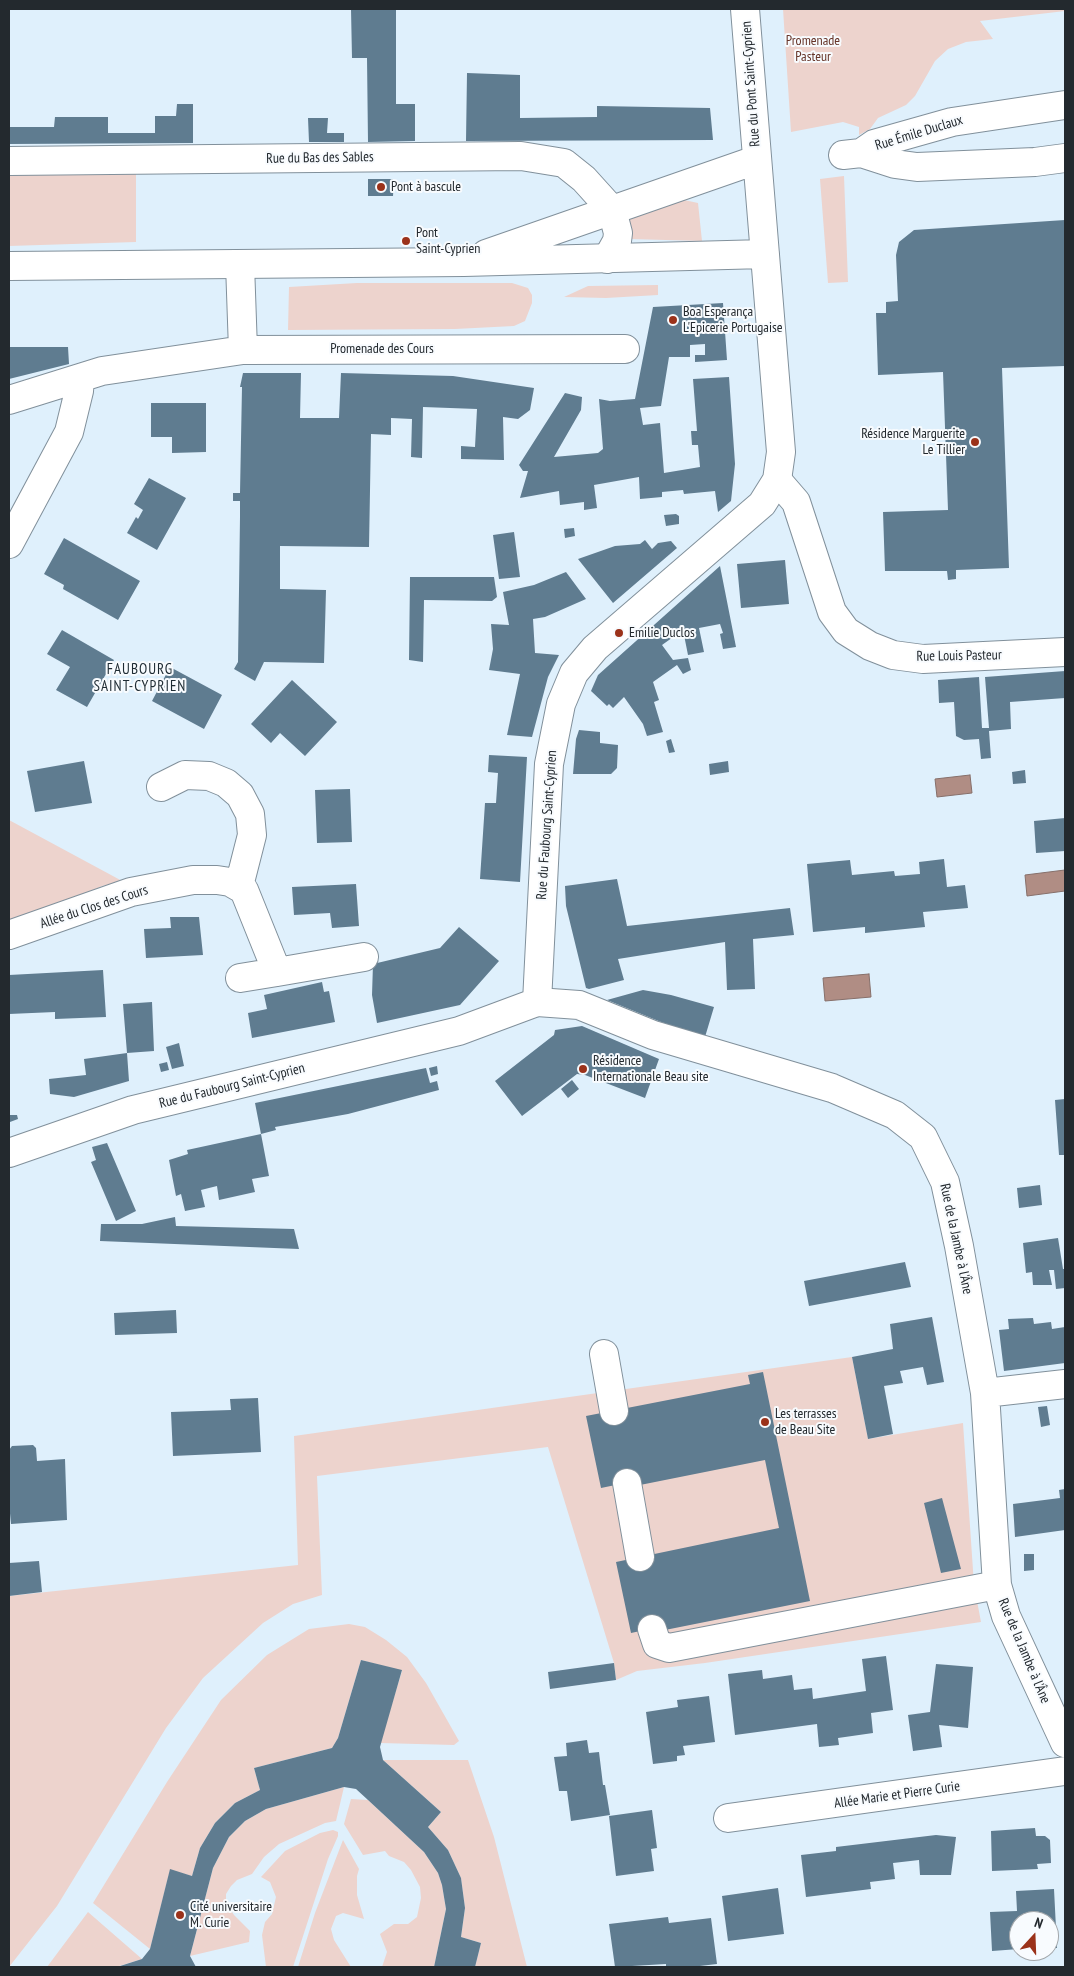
<!DOCTYPE html>
<html>
<head>
<meta charset="utf-8">
<style>
  body { margin:0 }
  #map { position:relative; width:1074px; height:1976px; overflow:hidden; background:#dff0fc; font-family:"PT Sans Narrow",sans-serif }
  canvas { display:block }
  .frame { position:absolute; inset:0; border:10px solid #23292e; pointer-events:none }
  .north { position:absolute; left:1009px; top:1911px; width:50px; height:50px; box-sizing:border-box; background:#f8fbfe; border:1px solid #a3a7ab; border-radius:50%; rotate:20deg; font-size:14px; font-weight:700; line-height:20px; text-align:center; color:#23292e }
  .north::after { content:''; display:block; margin:auto; width:18px; height:22px; background:#9b321a; clip-path:polygon(50% 0,100% 100%,50% 72%,0 100%) }
</style>
</head>
<body>
<div id="map">
<canvas width="1074" height="1976"></canvas>
<div class="frame"></div>
<div class="north">N</div>
</div>
<script>
const ctx = document.querySelector('canvas').getContext('2d');
ctx.lineJoin = 'round';
function paint(path, color) { ctx.fillStyle = color; ctx.fill(path, 'evenodd'); }
const poly = rows => new Path2D(rows.map(r => 'M' + r).join(''));
function trace(path, color, width, dash) { ctx.strokeStyle = color; ctx.lineWidth = width; ctx.lineCap = dash ? 'butt' : 'round'; ctx.setLineDash(dash || []); ctx.stroke(path); }
function drawText(font, color, halo, rows, align = 'center') {
  ctx.font = font + ' "PT Sans Narrow",sans-serif'; ctx.lineWidth = 4; ctx.setLineDash([]); ctx.textBaseline = 'middle'; ctx.strokeStyle = halo; ctx.fillStyle = color; for (const [text, x, y, turn = 0] of rows) {
    ctx.save(); ctx.translate(x, y); ctx.rotate((+turn || 0) * Math.PI / 180); ctx.textAlign = isNaN(turn) ? turn : align; if (halo) ctx.strokeText(text, 0, 0); ctx.fillText(text, 0, 0); ctx.restore();
  }
}
paint(poly([
  [783,9,1065,9,1065,11,980,21,993,39,966,42,948,49,935,61,915,96,906,105,878,118,870,129,859,135,859,127,843,122,791,132],
  [9,172,136,172,136,242,9,246],
  [844,176,848,282,828,283,820,179],
  [684,200,698,203,702,241,629,239,626,217],
  [357,283,512,283,528,288,532,295,532,303,525,321,514,326,455,329,288,330,289,287],
  [658,285,658,295,606,298,564,297,588,286],
  [9,820,124,882,102,886,67,904,9,926],
  [852,1357,868,1439,963,1423,974,1585,981,1622,705,1663,637,1671,616,1680,614,1663,548,1447,317,1476,322,1595,293,1604,263,1623,203,1678,166,1728,57,1906,9,1967,9,1596,298,1565,294,1436],
  [349,1624,365,1627,386,1640,407,1657,426,1683,459,1741,454,1745,380,1743,402,1671,361,1660,338,1738,332,1748,254,1768,260,1790,235,1803,215,1823,200,1848,192,1876,170,1870,150,1949,93,1903,167,1782,221,1700,267,1655,309,1629],
  [383,1760,468,1760,494,1837,527,1967,475,1967,481,1943,461,1937,465,1908,461,1878,448,1850,428,1827,441,1812],
  [344,1787,336,1821,325,1823,279,1844,264,1857,252,1874,237,1880,231,1886,226,1894,226,1903,234,1915,250,1931,249,1942,190,1956,213,1868,229,1837,245,1821,266,1809],
  [351,1799,368,1800,424,1852,438,1873,442,1885,446,1909,434,1967,382,1967,387,1952,380,1934,394,1924,408,1924,417,1917,421,1898,420,1887,411,1870,404,1862,389,1856,385,1851,363,1855,344,1824],
  [333,1830,338,1832,338,1836,328,1859,293,1967,266,1967,262,1935,265,1922,272,1914,276,1897,270,1882,261,1877,285,1851,320,1833],
  [343,1840,359,1869,357,1876,357,1895,364,1919,343,1913,336,1916,331,1929,334,1940,351,1967,298,1967,315,1913],
  [88,1912,142,1959,116,1967,47,1967]
]), '#edd3cd');
const water = poly([
  [970,775,972,793,937,797,935,779,970,775],
  [1065,870,1065,891,1027,896,1025,875,1065,870],
  [869,974,871,997,825,1001,823,978,869,974]
]);
paint(water, '#b08d84');
trace(water, '#866f6a', 1);
paint(poly([
  [351,9,396,9,396,104,415,104,415,141,368,142,367,58,352,58],
  [467,73,520,75,520,118,597,117,597,106,710,108,713,140,466,141],
  [177,104,193,104,193,143,9,144,9,127,54,127,55,117,108,117,108,133,155,133,155,116,176,116],
  [308,118,328,118,327,133,344,133,344,142,309,142],
  [368,179,394,179,393,196,368,196],
  [1065,220,1065,366,1002,368,1009,568,956,570,956,579,948,580,947,571,885,571,883,512,948,510,943,372,878,375,876,313,886,313,886,302,898,301,896,255,899,242,914,230],
  [723,303,727,360,695,362,695,355,705,355,705,344,690,345,690,357,669,357,661,406,640,408,643,425,660,423,664,473,700,467,698,445,692,445,691,431,697,431,693,379,729,377,735,464,731,501,718,512,715,491,684,494,683,490,662,492,662,497,640,499,639,477,594,485,597,508,584,510,584,502,560,505,559,491,520,498,528,471,523,471,519,465,565,393,582,397,581,410,554,457,598,453,603,449,599,399,610,401,635,399,653,307],
  [9,347,68,347,69,364,9,379],
  [243,373,301,373,300,418,339,418,341,373,453,376,534,388,530,410,518,419,503,417,504,460,461,459,461,446,475,447,477,409,423,407,422,458,411,457,412,419,391,418,391,435,371,434,369,547,280,546,280,589,326,590,324,663,264,662,255,681,234,669,238,662,240,517,240,501,233,501,233,493,240,493,242,387,240,387],
  [151,403,206,403,206,452,172,453,172,437,151,437],
  [149,478,186,498,157,550,127,533,136,517,138,519,143,510,134,504],
  [676,514,679,516,679,524,666,526,664,515],
  [574,528,575,536,565,538,564,529],
  [514,532,520,577,499,579,493,535],
  [64,538,140,581,118,620,63,589,64,585,44,574],
  [645,540,652,549,658,543,671,541,677,548,613,603,578,559,615,546,640,544],
  [785,560,789,604,741,608,737,564],
  [720,566,736,647,723,649,720,634,723,633,720,624,699,628,704,652,688,655,683,630,662,645,673,660,688,658,691,670,683,674,677,665,653,682,659,700,654,702,663,732,647,736,643,724,624,697,613,708,609,704,607,706,591,691,598,675],
  [566,572,586,599,545,617,533,619,535,653,559,655,548,677,532,737,507,735,520,674,489,670,493,649,491,624,509,625,503,592,534,585],
  [410,577,494,577,497,597,492,601,424,600,423,662,409,660],
  [62,630,114,660,87,707,56,690,70,667,47,654],
  [170,667,222,695,204,729,152,701],
  [1065,671,1065,698,1010,702,1011,729,989,731,991,758,981,759,979,739,964,740,956,736,954,702,939,703,938,680,979,677,982,728,989,728,985,677],
  [292,680,337,722,305,756,280,733,271,743,251,724],
  [579,730,600,732,600,743,618,745,617,768,611,774,573,774,576,739],
  [671,739,675,752,669,753,666,741],
  [489,755,527,757,520,882,480,879,485,803,496,803,498,773,488,772],
  [84,761,92,803,35,812,27,771],
  [728,761,729,772,710,775,709,764],
  [1025,770,1026,783,1013,784,1012,772],
  [350,789,352,842,317,843,315,790],
  [1065,818,1065,851,1036,853,1034,821],
  [944,859,947,887,965,885,968,908,923,912,925,927,865,933,865,927,813,932,807,864,850,860,852,875,894,871,895,876,920,874,919,862],
  [617,879,627,926,790,908,794,935,753,939,755,989,727,990,725,942,618,959,624,980,589,989,586,988,566,906,565,886],
  [356,884,359,926,332,928,330,913,294,915,292,887],
  [170,917,199,917,203,955,146,958,144,929,171,928],
  [459,927,499,961,460,1005,377,1023,372,995,373,964,440,948],
  [103,970,106,1017,55,1019,55,1012,9,1014,9,975],
  [322,982,324,992,329,991,335,1022,252,1038,248,1013,267,1009,264,995],
  [643,990,671,995,714,1007,705,1037,661,1022,607,1000],
  [152,1002,154,1051,127,1053,123,1004],
  [582,1026,659,1059,645,1098,585,1075,577,1074,522,1116,495,1081,554,1035,555,1030],
  [179,1043,184,1066,172,1069,166,1047],
  [127,1053,129,1081,74,1097,50,1094,49,1079,86,1075,84,1059],
  [167,1062,169,1070,161,1072,159,1064],
  [437,1066,438,1074,431,1076,429,1068],
  [426,1068,430,1083,437,1081,439,1090,348,1114,275,1127,276,1130,261,1134,255,1103],
  [572,1080,579,1089,568,1098,561,1089],
  [1065,1099,1065,1155,1059,1155,1055,1100],
  [9,1115,17,1115,18,1119,10,1122],
  [261,1134,269,1176,252,1179,255,1192,219,1200,217,1186,201,1190,205,1207,185,1211,181,1194,176,1196,169,1160,188,1154,187,1150],
  [107,1143,136,1211,116,1221,91,1162,96,1160,92,1147],
  [1040,1185,1042,1205,1019,1208,1017,1188],
  [175,1217,176,1226,294,1229,299,1249,100,1241,101,1224,142,1224],
  [1058,1238,1063,1269,1065,1269,1065,1288,1056,1289,1054,1270,1049,1270,1052,1285,1033,1285,1032,1272,1026,1273,1023,1243],
  [905,1262,911,1287,809,1306,804,1281],
  [176,1310,177,1333,115,1335,114,1313],
  [932,1317,944,1382,927,1385,923,1367,900,1371,903,1383,884,1386,893,1434,868,1439,852,1357,893,1349,890,1324],
  [1033,1318,1034,1324,1051,1322,1052,1329,1065,1327,1065,1363,1004,1371,999,1330,1009,1329,1008,1319],
  [763,1372,810,1601,660,1631,659,1627,631,1633,616,1562,779,1528,765,1460,630,1487,630,1482,601,1488,586,1416,750,1384,748,1375],
  [258,1398,261,1452,173,1456,171,1412,231,1410,230,1399],
  [1047,1406,1050,1425,1041,1427,1038,1407],
  [33,1445,36,1448,37,1461,65,1459,67,1520,11,1524,9,1503,9,1450,12,1446],
  [1065,1489,1065,1530,1015,1537,1013,1504,1060,1498,1059,1490],
  [942,1498,961,1569,941,1573,924,1503],
  [1024,1554,1034,1554,1034,1570,1024,1571],
  [39,1561,42,1592,9,1596,9,1563],
  [886,1656,893,1710,871,1713,873,1733,838,1738,839,1745,819,1747,817,1724,735,1735,728,1674,762,1670,763,1679,792,1675,794,1690,812,1688,813,1699,866,1691,862,1659],
  [361,1660,402,1670,380,1747,383,1760,441,1812,428,1827,448,1850,461,1878,465,1908,461,1937,481,1943,475,1967,434,1967,446,1909,442,1885,438,1873,424,1852,368,1800,356,1789,344,1787,266,1809,245,1821,229,1837,213,1868,190,1956,196,1967,117,1967,142,1959,150,1949,170,1869,192,1876,200,1848,215,1823,235,1803,260,1790,254,1768,332,1748,338,1738],
  [614,1663,616,1680,550,1689,548,1672],
  [936,1664,973,1667,968,1728,939,1725,942,1747,913,1751,908,1715,930,1712],
  [709,1696,715,1742,683,1746,685,1755,677,1756,677,1761,653,1764,646,1712,678,1707,677,1700],
  [587,1740,589,1753,599,1752,603,1785,605,1785,610,1815,571,1821,567,1791,559,1791,554,1757,567,1756,566,1743],
  [652,1810,657,1848,651,1849,654,1871,616,1876,609,1816],
  [1035,1828,1036,1836,1045,1836,1050,1840,1051,1863,1037,1864,1038,1869,992,1871,991,1831],
  [936,1835,956,1837,951,1875,920,1875,919,1860,893,1863,895,1879,870,1882,871,1889,806,1897,801,1855,836,1851,836,1847],
  [778,1888,784,1934,728,1941,722,1896],
  [1054,1889,1057,1948,1049,1948,1049,1921,1019,1921,1019,1949,992,1951,990,1912,1017,1911,1016,1891],
  [668,1917,669,1923,711,1918,717,1964,691,1967,666,1967,666,1964,615,1967,609,1924]
]), '#5f7c90');
const street = poly([
  [861,153,874,144,952,122,1065,105],
  [843,155,861,153,895,164,917,167,1035,162,1065,158],
  [9,161,521,156,564,163,584,179,612,210,618,233,617,241,607,259],
  [240,264,243,350],
  [9,400,102,371,243,350,625,349],
  [777,480,796,502,832,612,846,631,870,646,893,655,923,659,1065,652],
  [9,544,69,432,79,391,80,379],
  [161,787,185,775,209,776,226,783,240,795,250,814,252,835,239,886],
  [9,935,131,892,193,880,217,880,230,882,244,890,277,972,364,957],
  [240,978,277,972],
  [537,1002,579,1005,653,1035,832,1088,895,1115,923,1137,945,1182,959,1246,985,1393,997,1585,1006,1616,1065,1743],
  [604,1354,614,1411],
  [985,1393,1065,1384],
  [627,1483,640,1557],
  [652,1629,657,1644,669,1648,997,1585],
  [728,1818,1065,1771]
]);
const secondary = poly([
  [486,254,756,160],
  [9,266,464,262,765,254],
  [9,1153,133,1110,459,1031,537,1002,549,764,561,704,574,673,595,648,762,504,777,480,781,452,745,9]
]);
trace(street, '#81909b', 30);
trace(secondary, '#81909b', 30);
trace(street, '#fff', 28);
trace(secondary, '#fff', 28);
for (const [x, y, r, color] of [
  [381,187,5,"#9b321a"],
  [406,241,5,"#9b321a"],
  [673,320,5,"#9b321a"],
  [975,442,5,"#9b321a"],
  [619,633,5,"#9b321a"],
  [583,1069,5,"#9b321a"],
  [765,1422,5,"#9b321a"],
  [180,1915,5,"#9b321a"]
]) { const dot = new Path2D(); dot.arc(x, y, r, 0, 2 * Math.PI); ctx.fillStyle = color; ctx.fill(dot); trace(dot, '#f8fbfe', 2); }
drawText('14px', '#663428', '#f8fbfe', [
  ["Promenade",813,41],
  ["Pasteur",813,57]
]);
drawText('14px', '#23292e', '#f8fbfe', [
  ["Rue du Pont Saint-Cyprien",751,84,-94],
  ["Rue Émile Duclaux",919,133,-17],
  ["Rue du Bas des Sables",320,158,-1],
  ["Promenade des Cours",382,349],
  ["Rue Louis Pasteur",959,656,-1],
  ["Rue du Faubourg Saint-Cyprien",547,825,-86],
  ["Allée du Clos des Cours",94,907,-18],
  ["Rue du Faubourg Saint-Cyprien",232,1086,-14],
  ["Rue de la Jambe à l'Âne",956,1239,78],
  ["Rue de la Jambe à l'Âne",1024,1651,67],
  ["Allée Marie et Pierre Curie",897,1795,-8]
]);
drawText('14px', '#23292e', '#f8fbfe', [
  ["Pont à bascule",391,187],
  ["Pont",416,233],
  ["Saint-Cyprien",416,249],
  ["Boa Esperança",683,312],
  ["L'Epicerie Portugaise",683,328],
  ["Résidence Marguerite",965,434,"right"],
  ["Le Tillier",965,450,"right"],
  ["Emilie Duclos",629,633],
  ["Résidence",593,1061],
  ["Internationale Beau site",593,1077],
  ["Les terrasses",775,1414],
  ["de Beau Site",775,1430],
  ["Cité universitaire",190,1907],
  ["M. Curie",190,1923]
], 'left');
ctx.letterSpacing = '1px';
drawText('15px', '#1e2b33', '#f8fbfe', [
  ["FAUBOURG",140,670],
  ["SAINT-CYPRIEN",140,687]
]);
ctx.letterSpacing = '0px';
</script>
</body>
</html>
